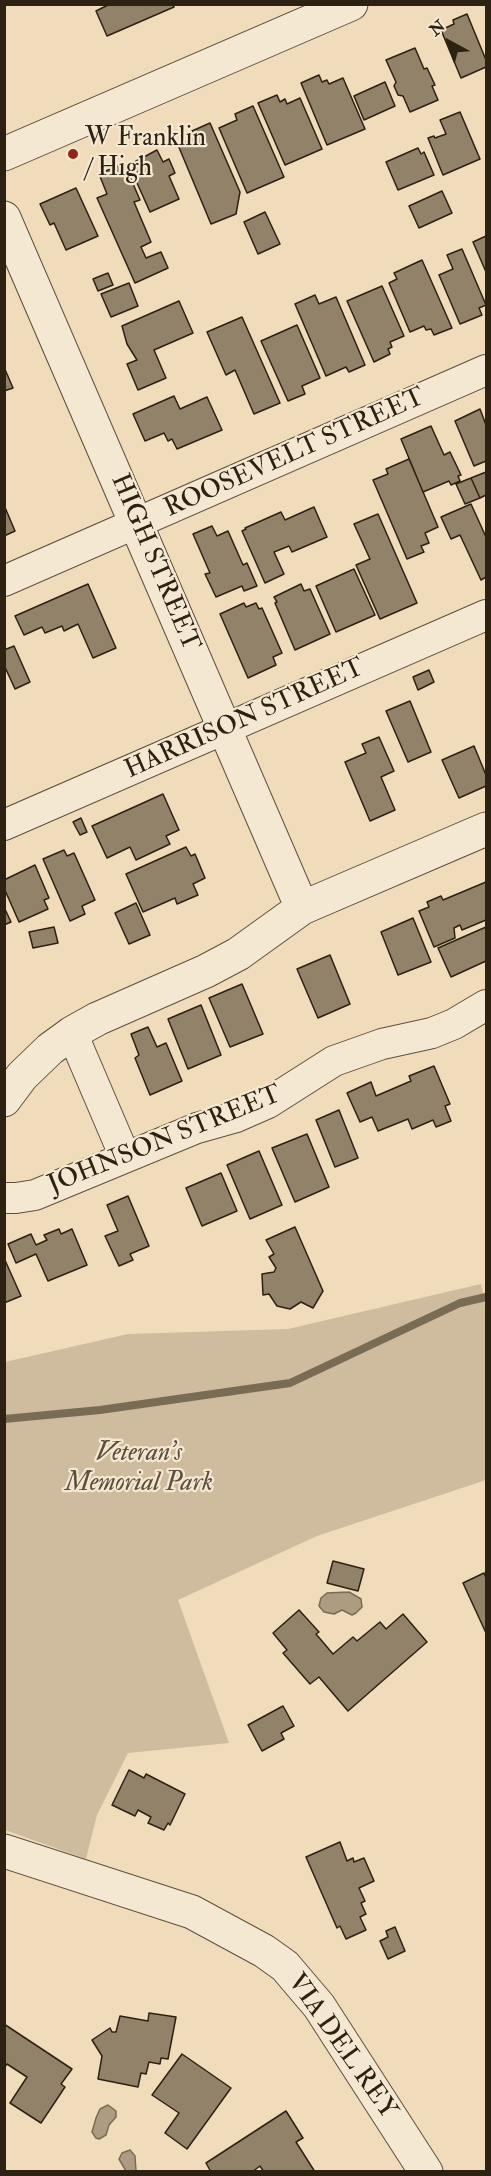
<!DOCTYPE html>
<html>
<head>
<meta charset="utf-8">
<style>
  body { margin:0 }
  #map { position:relative; width:491px; height:2176px; overflow:hidden; background:#f0dbbb; font-family:"IM FELL Double Pica",serif }
  canvas { display:block }
  .frame { position:absolute; inset:0; border:6px solid #2d2112; pointer-events:none }
  .north { position:absolute; left:419px; top:12px; width:60px; height:60px; -webkit-text-stroke:4px #f5e8d3; paint-order:stroke; rotate:320deg; font-size:16px; font-weight:700; line-height:24px; text-align:center; color:#2d2112 }
  .north::after { content:''; display:block; margin:auto; width:21px; height:27px; background:#2d2112; clip-path:polygon(50% 0,100% 100%,50% 72%,0 100%) }
</style>
</head>
<body>
<div id="map">
<canvas width="491" height="2176"></canvas>
<div class="frame"></div>
<div class="north">N</div>
</div>
<script>
const ctx = document.querySelector('canvas').getContext('2d');
ctx.lineJoin = 'round';
function paint(path, color) { ctx.fillStyle = color; ctx.fill(path, 'evenodd'); }
const poly = rows => new Path2D(rows.map(r => 'M' + r).join(''));
function trace(path, color, width, dash) { ctx.strokeStyle = color; ctx.lineWidth = width; ctx.lineCap = dash ? 'butt' : 'round'; ctx.setLineDash(dash || []); ctx.stroke(path); }
function drawText(font, color, halo, rows, align = 'center') {
  ctx.font = font + ' "IM FELL Double Pica",serif'; ctx.lineWidth = 4.5; ctx.setLineDash([]); ctx.textBaseline = 'middle'; ctx.strokeStyle = halo; ctx.fillStyle = color; for (const [text, x, y, turn = 0] of rows) {
    ctx.save(); ctx.translate(x, y); ctx.rotate((+turn || 0) * Math.PI / 180); ctx.textAlign = isNaN(turn) ? turn : align; if (halo) ctx.strokeText(text, 0, 0); ctx.fillText(text, 0, 0); ctx.restore();
  }
}
paint(poly([
  [481,1284,486,1311,486,1480,317,1536,178,1600,229,1743,128,1753,97,1815,86,1859,5,1830,5,1362,128,1334,288,1329]
]), '#cfbb9e');
const water = poly([
  [349,1592,361,1599,362,1607,356,1613,352,1615,342,1610,334,1614,324,1612,319,1606,321,1598,327,1593,349,1592],
  [108,2105,116,2111,116,2117,109,2125,106,2135,99,2139,96,2138,92,2132,96,2118,100,2109,108,2105],
  [130,2150,135,2156,136,2171,126,2171,119,2159,122,2153,130,2150]
]);
paint(water, '#ae9c82');
trace(water, '#7a6b55', 1.5);
trace(poly([
  [4,1419,100,1410,290,1383,460,1303,486,1297]
]), '#7a6b55', 8);
const building = poly([
  [110,4,173,4,174,7,107,36,96,11,110,4],
  [467,14,486,60,486,67,461,78,441,30,454,24,453,20,467,14],
  [415,48,424,69,427,68,435,85,432,86,438,100,410,112,403,96,398,95,394,86,396,82,386,60,415,48],
  [319,75,322,82,327,80,329,84,343,78,365,129,327,145,301,83,319,75],
  [385,82,395,106,364,120,354,96,385,82],
  [277,95,280,102,285,99,287,104,300,98,322,149,285,165,258,103,277,95],
  [253,106,284,177,247,193,219,128,237,120,235,114,253,106],
  [460,112,480,159,443,175,428,138,434,136,435,138,446,134,440,120,460,112],
  [210,123,240,192,236,214,211,224,178,145,194,138,192,131,210,123],
  [418,148,421,154,424,152,434,175,398,190,386,162,418,148],
  [157,150,163,162,169,159,175,173,169,176,179,199,150,212,129,165,157,150],
  [124,163,140,200,134,202,151,242,141,247,146,258,161,252,168,268,135,283,97,198,107,194,99,174,124,163],
  [76,188,98,236,66,250,54,223,50,225,40,204,76,188],
  [442,191,452,213,419,228,409,206,442,191],
  [265,212,280,244,258,254,244,222,265,212],
  [486,236,486,272,473,242,486,236],
  [462,249,486,305,479,308,482,315,460,324,439,275,453,269,447,255,462,249],
  [422,260,452,328,434,335,431,329,426,330,424,326,410,332,389,283,397,279,394,273,422,260],
  [108,273,113,285,98,291,93,279,108,273],
  [129,283,138,306,111,317,101,294,129,283],
  [382,286,404,336,390,342,392,347,388,349,390,354,374,362,347,301,382,286],
  [315,295,319,304,336,297,365,365,349,372,346,367,326,376,295,304,315,295],
  [179,301,193,333,154,350,166,378,138,390,127,364,137,360,127,344,122,326,179,301],
  [242,317,280,403,254,414,235,370,226,375,207,332,242,317],
  [297,325,320,378,302,386,305,394,288,401,261,341,297,325],
  [4,367,13,388,4,391,4,367],
  [174,396,180,409,207,397,222,430,177,449,172,439,168,441,164,433,145,441,133,414,174,396],
  [480,409,486,425,486,461,474,466,455,421,480,409],
  [431,426,444,455,450,452,461,475,458,476,460,481,451,485,449,481,423,492,401,439,431,426],
  [409,459,438,527,425,533,429,543,421,546,424,552,407,559,373,480,388,474,386,469,409,459],
  [486,472,486,495,480,498,471,478,486,472],
  [471,478,480,498,465,504,456,484,471,478],
  [471,504,486,537,486,577,481,580,460,535,451,539,441,517,471,504],
  [4,505,15,531,4,536,4,505],
  [314,507,327,537,292,552,289,546,274,552,284,574,265,583,242,531,246,529,245,528,281,512,285,520,314,507],
  [378,514,417,603,380,619,356,565,370,559,354,524,378,514],
  [212,526,217,536,228,531,243,565,247,563,257,586,244,591,242,586,216,597,205,574,210,573,193,534,212,526],
  [354,569,375,615,336,632,316,586,354,569],
  [88,584,116,648,93,658,78,624,64,631,62,626,45,633,42,627,24,635,15,616,88,584],
  [301,584,304,591,310,589,330,634,295,650,275,603,277,602,274,597,301,584],
  [244,603,246,607,256,603,259,609,262,608,282,653,273,657,276,665,248,678,220,614,244,603],
  [14,646,30,682,15,689,4,665,4,650,14,646],
  [429,670,434,682,418,690,413,677,429,670],
  [410,701,431,752,408,762,386,711,410,701],
  [379,737,394,771,381,777,395,810,370,821,345,762,366,753,362,744,379,737],
  [474,746,486,775,486,786,459,798,442,760,474,746],
  [163,794,179,830,166,836,170,844,136,860,130,847,107,858,92,826,163,794],
  [81,818,87,832,80,835,73,822,81,818],
  [186,847,191,856,195,854,205,878,193,884,198,895,177,904,175,898,143,912,126,874,186,847],
  [64,850,67,856,74,853,95,900,82,906,85,914,70,921,43,859,64,850],
  [35,865,49,898,44,900,48,909,19,922,4,888,4,880,35,865],
  [486,882,486,920,462,930,460,925,454,928,455,938,434,947,419,911,429,907,427,902,441,896,443,900,486,882],
  [136,903,150,935,129,944,115,913,136,903],
  [4,907,11,922,4,925,4,907],
  [413,918,431,962,398,975,381,932,413,918],
  [54,927,58,943,33,948,29,932,54,927],
  [486,927,486,961,451,977,438,948,486,927],
  [330,955,350,1004,318,1018,297,969,330,955],
  [242,984,263,1034,230,1047,209,998,242,984],
  [201,1005,221,1055,188,1069,168,1019,201,1005],
  [148,1027,157,1047,166,1043,182,1081,150,1095,135,1058,139,1055,131,1034,148,1027],
  [434,1066,450,1104,445,1106,451,1121,436,1127,433,1120,412,1129,408,1119,378,1131,372,1117,360,1122,347,1093,371,1082,376,1096,411,1081,409,1076,434,1066],
  [339,1110,358,1158,335,1167,316,1120,339,1110],
  [307,1134,329,1187,295,1202,272,1148,307,1134],
  [259,1151,282,1205,250,1219,227,1165,259,1151],
  [221,1173,237,1211,202,1226,186,1188,221,1173],
  [128,1196,149,1246,130,1254,133,1260,119,1266,105,1236,118,1231,107,1205,128,1196],
  [295,1227,323,1291,313,1308,301,1302,290,1309,277,1306,269,1294,263,1295,262,1274,274,1272,276,1268,269,1257,274,1254,266,1240,295,1227],
  [59,1229,61,1234,72,1229,87,1265,48,1281,36,1254,16,1263,8,1244,31,1234,36,1245,47,1240,44,1235,59,1229],
  [4,1258,21,1296,4,1303,4,1258],
  [333,1561,364,1569,358,1591,327,1583,333,1561],
  [484,1573,486,1578,486,1633,463,1583,484,1573],
  [299,1610,319,1632,316,1634,333,1654,353,1637,357,1641,380,1622,386,1629,403,1614,427,1642,348,1711,319,1677,310,1684,283,1653,287,1650,273,1633,299,1610],
  [283,1706,294,1726,281,1733,284,1739,262,1751,248,1725,283,1706],
  [129,1770,144,1778,146,1774,185,1794,170,1825,168,1823,164,1830,148,1823,151,1817,138,1810,135,1816,112,1805,129,1770],
  [340,1842,347,1861,353,1858,354,1862,364,1858,374,1881,359,1888,365,1901,361,1903,366,1914,360,1917,366,1930,346,1939,340,1926,337,1928,306,1857,340,1842],
  [395,1927,405,1951,388,1959,380,1941,388,1937,386,1931,395,1927],
  [149,2013,176,2017,168,2059,161,2058,160,2064,149,2062,146,2074,141,2073,138,2087,98,2079,102,2056,92,2040,110,2028,112,2032,116,2032,120,2016,148,2021,149,2013],
  [4,2024,72,2069,61,2084,65,2087,41,2123,10,2103,27,2077,7,2064,4,2068,4,2024],
  [182,2054,231,2088,187,2149,165,2133,179,2113,152,2095,182,2054],
  [286,2111,303,2138,296,2142,315,2172,264,2172,260,2166,252,2172,211,2172,206,2163,286,2111]
]);
paint(building, '#92826a');
trace(building, '#2d2112', 1.5);
const minor = poly([
  [4,581,486,370],
  [4,825,486,615],
  [72,1033,125,1157],
  [4,1198,16,1198,35,1195,197,1128,236,1117,268,1103,334,1061,382,1044,432,1033,454,1024,486,1005]
]);
const tertiary = poly([
  [4,154,351,4],
  [4,218,302,908],
  [4,1100,22,1076,50,1049,72,1033,97,1019,206,971,238,954,302,908,486,829],
  [4,1851,192,1912,264,1951,285,1966,319,2006,426,2172]
]);
trace(minor, '#5e503c', 32);
trace(tertiary, '#5e503c', 35);
trace(minor, '#f5e8d3', 30);
trace(tertiary, '#f5e8d3', 33);
for (const [x, y, r, color] of [
  [73,154,6,"#8f2418"]
]) { const dot = new Path2D(); dot.arc(x, y, r, 0, 2 * Math.PI); ctx.fillStyle = color; ctx.fill(dot); trace(dot, '#f5e8d3', 2); }
drawText('26px', '#2d2112', '#f5e8d3', [
  ["W Franklin",85,139],
  ["/ High",85,169]
], 'left');
drawText('26px', '#2d2112', '#f5e8d3', [
  ["ROOSEVELT STREET",295,454,-24],
  ["HIGH STREET",154,563,67],
  ["HARRISON STREET",245,720,-24],
  ["JOHNSON STREET",165,1141,-22],
  ["VIA DEL REY",341,2047,55]
]);
drawText('italic 26px', '#5e4f3c', '#f5e8d3', [
  ["Veteran's",139,1454],
  ["Memorial Park",139,1484]
]);
</script>
</body>
</html>
